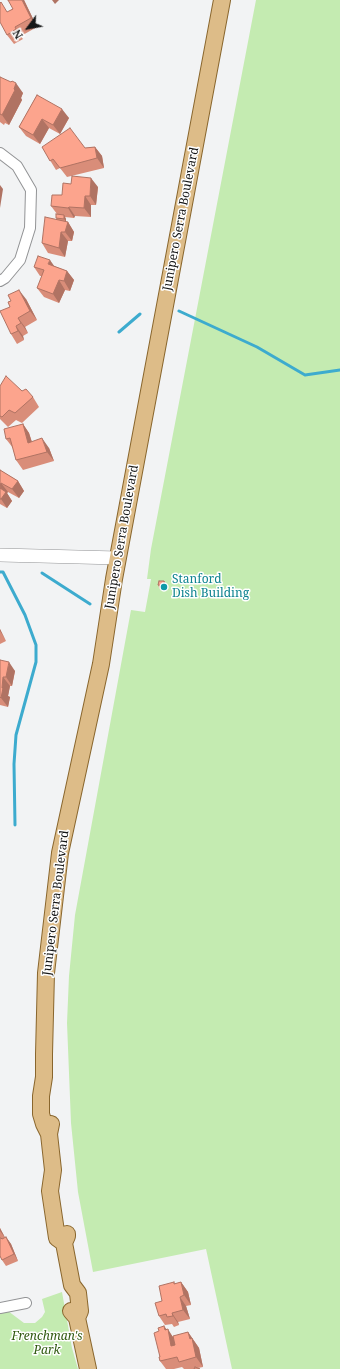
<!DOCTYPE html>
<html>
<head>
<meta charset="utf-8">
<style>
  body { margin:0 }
  #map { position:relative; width:340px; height:1369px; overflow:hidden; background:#f2f3f4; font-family:"Noto Serif",serif }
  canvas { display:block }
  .north { position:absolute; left:8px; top:8px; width:40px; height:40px; -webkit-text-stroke:3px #fff; paint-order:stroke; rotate:238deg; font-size:11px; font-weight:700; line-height:16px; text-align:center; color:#161717 }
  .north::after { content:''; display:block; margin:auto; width:14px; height:18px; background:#161717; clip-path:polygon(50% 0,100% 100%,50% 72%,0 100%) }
</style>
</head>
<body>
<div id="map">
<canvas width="340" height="1369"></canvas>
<div class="north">N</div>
</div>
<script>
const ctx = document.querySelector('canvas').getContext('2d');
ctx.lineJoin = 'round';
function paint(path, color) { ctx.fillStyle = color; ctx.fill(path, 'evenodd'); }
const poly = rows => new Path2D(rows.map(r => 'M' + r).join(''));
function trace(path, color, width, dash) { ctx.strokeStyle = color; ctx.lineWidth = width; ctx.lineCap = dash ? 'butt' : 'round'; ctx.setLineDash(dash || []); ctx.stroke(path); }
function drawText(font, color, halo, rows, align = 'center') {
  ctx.font = font + ' "Noto Serif",serif'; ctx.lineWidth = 3; ctx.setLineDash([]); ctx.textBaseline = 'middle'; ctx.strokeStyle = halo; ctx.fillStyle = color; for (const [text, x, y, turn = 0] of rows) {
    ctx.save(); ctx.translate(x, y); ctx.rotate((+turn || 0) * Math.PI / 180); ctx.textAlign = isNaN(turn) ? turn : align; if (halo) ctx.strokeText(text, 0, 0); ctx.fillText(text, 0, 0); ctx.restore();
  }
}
paint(poly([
  [256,0,340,0,340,1369,232,1369,206,1249,93,1272,78,1192,71,1123,67,1023,69,976,75,915,131,610,145,612,150,585,151,579,147,579,151,549],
  [62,1292,72,1348,78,1369,0,1369,0,1313,8,1311,24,1323,35,1323,42,1317,45,1312,42,1299]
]), '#c4ebb1');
trace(poly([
  [179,311,257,347,305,375,340,370],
  [119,332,140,314],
  [0,572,3,572,25,615,36,645,36,662,16,735,14,764,15,825],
  [42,573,90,604]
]), '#3dabce', 3);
const minor = poly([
  [0,153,17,166,31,190,30,228,20,260,5,278,0,281],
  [0,1308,26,1303]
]);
const tertiary = poly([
  [0,555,118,558]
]);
const primary = poly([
  [51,1124,49,1134,53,1170,50,1191,57,1238,64,1243],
  [49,1134,44,1124,41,1114,41,1096,44,1077,44,1054,46,973,60,853,101,664,114,579,222,0],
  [67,1234,67,1236,64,1243,72,1285,78,1293,80,1311,77,1318],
  [71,1311,77,1318,88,1369]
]);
trace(minor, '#929395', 12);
trace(tertiary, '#929395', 14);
trace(primary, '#89662d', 18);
trace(minor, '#fff', 10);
trace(tertiary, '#fff', 13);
trace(primary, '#ddbc88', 16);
paint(poly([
  [24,0,37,27,21,36,23,39,14,44,7,35,8,12],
  [0,77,23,93,21,98,22,100,9,125,5,123,4,125,0,122],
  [37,95,69,118,60,134,49,128,40,144,26,136,19,127],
  [42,147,85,148,95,147,102,156,104,168,67,177,60,168,56,170],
  [98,187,96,205,91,205,91,217,75,216,74,218,65,217,66,219,66,222,68,222,74,232,72,241,68,241,65,257,48,253,42,243,57,220,56,218,57,214,51,206],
  [54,266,67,271,74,280,70,291,65,290,59,303,44,297,37,288,42,276,40,276,34,267],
  [26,299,37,320,25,327,28,333,23,336,24,340,17,344,11,334],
  [0,386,22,391,33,397,39,407,22,423,16,420,8,427,0,419],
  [23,424,29,433,32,442,49,448,54,461,23,470,16,460,13,448,6,439],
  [0,470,18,481,24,491,19,498,8,492,7,493,12,501,7,508,0,504],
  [164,581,167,585,166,589,160,589,158,585],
  [0,629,6,641,0,644],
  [0,660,15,671,12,686,10,686,8,696,10,697,8,707,0,705],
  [0,1228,5,1238,6,1237,11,1244,18,1261,6,1266,2,1260,0,1256],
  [174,1282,175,1284,181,1282,188,1292,191,1305,186,1306,190,1319,178,1322,179,1325,174,1327,172,1324,165,1325,159,1316,162,1301],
  [164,1326,173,1337,188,1332,199,1348,203,1367,198,1368,200,1369,184,1369,182,1367,174,1369,166,1369,160,1361,159,1331]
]), '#d98d79');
paint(poly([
  [22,0,24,0,37,27,31,18],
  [52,0,59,0,55,4],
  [16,83,23,93,21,98,22,100,9,125,2,115],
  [62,109,69,118,60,134,53,125],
  [42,119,49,128,40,144,33,135],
  [95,147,102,156,104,168,97,158],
  [91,178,98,187,96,205,90,196],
  [0,185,3,189,0,208],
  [85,196,91,205,91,217,84,208],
  [69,207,75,216,74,218,68,208],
  [64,215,66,219,66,222,64,219],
  [68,222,74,232,72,241,65,232],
  [61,232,68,241,65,257,59,248],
  [50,260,57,270,48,264],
  [67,271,74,280,70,291,64,281],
  [59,280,65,290,59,303,53,294],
  [19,290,26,299,37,320,30,311],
  [18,318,25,327,28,333,21,323],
  [16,326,23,336,24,340,18,331],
  [23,424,29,433,35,452,28,443],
  [42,438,49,448,54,461,47,452],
  [18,481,24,491,19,498,12,489],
  [1,483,8,492,7,493,12,501,7,508,1,499,0,485],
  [164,581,167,585,166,589,164,586],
  [0,629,6,641,2,634,0,631],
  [9,662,15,671,12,686,6,677],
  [3,677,10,686,8,696,10,697,8,707,1,698],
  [0,1228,1,1230,6,1239,0,1231],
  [6,1237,11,1244,18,1261,14,1254],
  [181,1282,188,1292,191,1305,184,1295],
  [180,1297,186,1306,190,1319,183,1310],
  [172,1313,178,1322,179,1325,173,1316],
  [164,1326,168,1332,168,1329,174,1339,178,1355,171,1346,165,1330],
  [188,1332,199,1348,203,1367,196,1357,190,1339]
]), '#b07363');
const building = poly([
  [8,0,22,0,31,18,15,27,16,29,7,35,0,22,0,3,1,2,7,12,13,9,8,0],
  [0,77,11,82,12,81,16,83,14,89,15,90,2,115,0,114,0,77],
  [37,95,62,109,53,125,42,119,33,135,19,127,37,95],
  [70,128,85,148,95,147,97,158,60,168,53,159,50,161,42,147,70,128],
  [72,176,91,178,90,196,85,196,84,208,69,207,68,208,51,206,52,195,62,195,63,183,71,184,72,176],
  [56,214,64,215,64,219,56,218,56,214],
  [45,217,68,222,65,232,61,232,59,248,42,243,45,217],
  [38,256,50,260,48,264,67,271,64,281,59,280,53,294,37,288,44,270,34,267,38,256],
  [19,290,30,311,18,318,21,323,16,326,18,331,11,334,0,311,10,307,8,302,11,301,8,295,19,290],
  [6,376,22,391,26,389,33,397,15,413,9,410,2,417,0,416,0,386,6,376],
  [23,424,28,443,42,438,47,452,16,460,10,438,6,439,4,429,23,424],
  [0,470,18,481,12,489,1,483,0,485,0,470],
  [0,488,6,492,1,499,0,499,0,488],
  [159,581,164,581,164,586,158,585,159,581],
  [0,660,9,662,6,677,3,677,2,688,3,688,1,698,0,697,0,660],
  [6,1237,14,1254,2,1260,0,1256,0,1238,1,1238,2,1239,6,1237],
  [174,1282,174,1284,181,1282,184,1295,180,1297,183,1310,172,1313,173,1316,167,1317,166,1314,159,1316,155,1303,162,1301,159,1286,174,1282],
  [164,1326,165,1330,168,1329,171,1346,175,1345,173,1336,188,1332,190,1339,192,1338,196,1357,179,1362,177,1357,160,1361,159,1357,160,1357,154,1333,159,1331,158,1328,164,1326],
  [195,1367,200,1369,194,1369,195,1367]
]);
paint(building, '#fca48d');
trace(building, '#b07363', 1);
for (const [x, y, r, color] of [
  [164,587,4,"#0f9aa8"]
]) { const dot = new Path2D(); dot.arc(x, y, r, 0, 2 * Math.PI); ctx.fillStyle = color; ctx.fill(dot); trace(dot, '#fff', 1.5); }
drawText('12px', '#161717', '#fff', [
  ["Junipero Serra Boulevard",181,219,-79],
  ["Junipero Serra Boulevard",122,537,-80],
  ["Junipero Serra Boulevard",56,903,-83]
]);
drawText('12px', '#0d838f', '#fff', [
  ["Stanford",172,580],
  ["Dish Building",172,594]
], 'left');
drawText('italic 12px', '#2e580e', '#fff', [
  ["Frenchman's",47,1337],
  ["Park",47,1351]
]);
</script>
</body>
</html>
